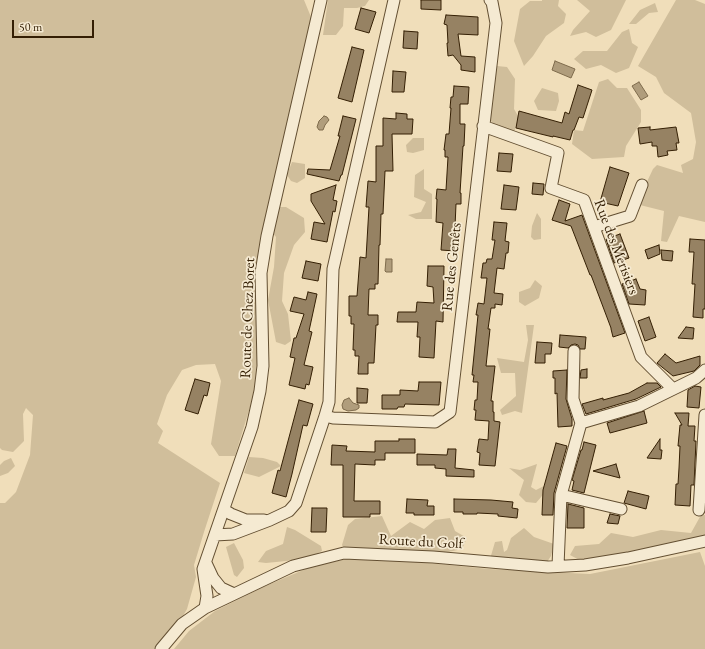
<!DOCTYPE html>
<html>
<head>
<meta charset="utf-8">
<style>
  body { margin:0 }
  #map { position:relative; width:705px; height:649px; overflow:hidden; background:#f0deba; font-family:"EB Garamond",serif }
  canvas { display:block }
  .scale { position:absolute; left:12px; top:20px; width:82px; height:18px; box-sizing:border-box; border:2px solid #341f04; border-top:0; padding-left:5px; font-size:12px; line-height:14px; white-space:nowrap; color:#341f04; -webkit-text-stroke:3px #f5ead2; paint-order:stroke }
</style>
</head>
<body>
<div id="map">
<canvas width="705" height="649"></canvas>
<div class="scale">50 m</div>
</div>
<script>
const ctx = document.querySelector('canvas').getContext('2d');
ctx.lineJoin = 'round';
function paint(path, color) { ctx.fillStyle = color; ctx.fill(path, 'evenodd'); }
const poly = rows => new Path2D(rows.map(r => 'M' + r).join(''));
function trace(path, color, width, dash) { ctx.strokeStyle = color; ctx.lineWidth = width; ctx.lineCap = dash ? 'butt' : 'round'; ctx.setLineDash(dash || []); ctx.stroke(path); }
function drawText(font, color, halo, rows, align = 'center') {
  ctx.font = font + ' "EB Garamond",serif'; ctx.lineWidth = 3.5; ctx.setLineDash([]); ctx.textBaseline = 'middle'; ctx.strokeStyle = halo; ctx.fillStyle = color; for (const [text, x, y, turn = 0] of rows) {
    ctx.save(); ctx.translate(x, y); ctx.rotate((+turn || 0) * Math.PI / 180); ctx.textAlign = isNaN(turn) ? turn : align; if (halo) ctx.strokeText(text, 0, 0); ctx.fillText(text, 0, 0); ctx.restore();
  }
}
paint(poly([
  [0,0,304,0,311,17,270,200,278,207,286,207,304,218,305,232,294,245,284,273,282,301,288,314,291,341,285,345,276,342,268,300,274,267,276,237,266,224,259,344,254,394,235,456,219,456,211,444,221,381,215,364,196,365,182,370,167,395,157,424,163,431,158,443,220,483,204,532,194,565,196,577,187,609,164,649,0,649,0,503,5,503,16,492,30,455,33,415,26,408,23,414,24,441,13,452,2,450,0,448],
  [328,0,369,0,365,6,357,8,344,8,343,26,336,35,323,35],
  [542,0,559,0,558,6,566,14,564,23,546,36,533,56,524,66,514,41,520,9,530,1,542,1],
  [577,0,626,0,611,30,596,37,586,32,570,36,573,30,590,11],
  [676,0,695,0,705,4,705,222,679,216,667,242,661,241,664,211,640,205,645,186,653,169,657,165,683,173,681,165,693,159,696,142,691,113,664,93,656,77,638,66],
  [655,3,658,12,649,13,636,24,629,24,640,10],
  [629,29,632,43,638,47,629,68,616,73,601,65,586,69,574,59,583,51,607,51,622,32],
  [497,66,507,67,515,79,514,109,521,121,514,131,498,129,491,121,490,106],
  [608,79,617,88,627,88,641,110,641,122,626,146,624,157,592,159,572,144,574,130,583,131,599,82],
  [542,88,558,93,559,101,556,111,538,110,534,101],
  [413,138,424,138,424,150,413,153,407,152,406,145],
  [292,162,305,164,305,178,297,183,291,181,287,175],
  [424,169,424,189,432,194,432,219,416,219,408,215,421,212,426,202,414,197,415,175],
  [537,213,541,219,541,239,534,240,531,237,532,226],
  [535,280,542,286,539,298,525,306,519,302,519,292,530,288],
  [526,325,534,325,522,413,515,411,502,415,500,410,516,396,515,373,501,373,497,358,524,362,528,340],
  [249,457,263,458,277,462,281,466,259,477,244,473],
  [11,458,15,466,8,473,0,476,0,465,4,461],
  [537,464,531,487,536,490,544,486,547,490,536,503,526,502,519,495,524,480,509,468,520,470],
  [701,515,705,515,705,541,585,563,570,555,575,546,599,544,611,533,633,537,661,530,691,533],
  [382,516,391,536,410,522,424,529,435,520,450,518,455,531,467,538,462,549,439,554,345,550,342,545,348,525,355,519],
  [287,527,295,530,321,546,322,551,306,559,266,563,258,562,266,551,283,544],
  [524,528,534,537,554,544,551,556,547,562,490,559,495,542,502,541,504,552,507,550,511,538],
  [234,543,243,560,244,568,237,577,234,575,226,547],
  [700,552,705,566,705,649,174,649,189,631,215,611,263,587,308,568,346,559,398,560,489,569,590,574]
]), '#d0be9b');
const water = poly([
  [555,61,575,69,571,78,552,70,555,61],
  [639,82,648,96,641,100,632,86,639,82],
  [324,116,327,117,329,120,325,125,323,130,319,130,317,127,319,121,324,116],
  [386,259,392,259,392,272,386,272,385,271,386,259],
  [349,398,353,403,359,405,359,408,356,410,348,411,343,409,342,405,344,400,349,398]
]);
paint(water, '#b09d7c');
trace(water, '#7e6b4c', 1);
const building = poly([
  [421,0,441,0,441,10,421,9,421,0],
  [361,8,376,12,369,33,355,29,361,8],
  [446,15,478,17,478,35,458,34,461,56,475,57,475,72,461,70,461,65,453,55,448,56,447,43,448,43,447,25,444,24,446,15],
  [404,31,418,32,417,49,403,48,404,31],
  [352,47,364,50,352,102,338,98,352,47],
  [393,71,406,72,404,92,392,92,393,71],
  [578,85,592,90,583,118,579,117,574,130,573,130,570,140,553,136,553,137,516,128,519,111,562,123,565,112,569,114,578,85],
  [454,86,469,87,468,104,460,104,460,124,465,124,464,146,463,146,460,193,461,193,461,204,456,204,455,227,457,227,455,251,441,250,443,223,436,222,437,199,436,199,437,189,446,190,448,157,445,157,445,150,444,150,446,134,449,134,451,108,450,108,451,97,453,97,454,86],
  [396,113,407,114,407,119,413,119,412,134,392,134,393,171,385,171,383,214,381,214,380,245,379,245,378,284,375,284,375,289,369,289,368,315,378,315,378,325,376,325,374,363,368,363,368,374,358,374,359,356,355,356,355,350,353,350,354,324,351,324,351,316,349,316,349,296,357,296,360,257,366,258,369,207,366,207,368,181,376,182,376,146,383,146,383,118,396,119,396,113],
  [343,116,356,119,342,175,341,175,339,181,307,174,308,169,330,170,340,136,338,136,343,116],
  [650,127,650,130,676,127,679,143,676,143,677,150,667,151,668,155,658,157,657,146,652,146,652,142,640,144,638,128,650,127],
  [499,153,513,154,511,172,497,171,499,153],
  [610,167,629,173,618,206,600,202,610,167],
  [533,183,544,184,543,195,532,194,533,183],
  [336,185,333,200,337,201,335,212,333,211,327,242,311,239,314,222,325,224,311,201,311,194,336,185],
  [504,185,519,187,516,210,501,209,504,185],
  [559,200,570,204,565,221,582,215,625,333,613,337,611,329,611,328,591,275,590,275,571,226,552,220,559,200],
  [494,222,507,223,505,241,509,242,508,253,506,253,504,269,497,268,494,293,503,294,502,305,495,304,495,308,491,308,488,329,490,329,486,366,495,366,491,401,493,401,493,412,494,412,494,421,500,422,495,466,479,465,480,453,477,452,479,439,488,440,489,421,475,420,476,410,474,410,475,400,477,400,478,382,473,382,474,375,472,375,478,315,476,315,478,303,484,304,487,278,481,278,483,263,486,263,487,259,492,259,495,240,492,240,494,222],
  [620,234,629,258,614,263,606,239,620,234],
  [690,239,705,240,705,309,703,309,703,318,693,317,695,284,692,284,694,252,689,252,690,239],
  [659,245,660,254,648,259,645,250,659,245],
  [661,250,673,251,672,261,662,260,661,250],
  [306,261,321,264,318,281,302,278,306,261],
  [428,266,444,266,443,322,436,321,434,358,419,357,420,337,417,337,418,322,397,322,398,312,416,312,417,302,434,303,433,287,427,286,428,266],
  [636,279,640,289,646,290,645,305,629,304,622,284,636,279],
  [308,292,317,294,309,331,312,332,304,365,313,367,309,385,306,384,305,389,289,385,295,358,290,357,294,338,296,338,304,314,290,311,294,297,306,300,308,292],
  [649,317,656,337,645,341,638,321,649,317],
  [686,327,694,328,693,339,678,338,686,327],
  [560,335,586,337,585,349,580,349,578,345,575,344,571,345,568,348,559,347,560,335],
  [537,342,552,343,551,354,545,354,545,363,535,363,537,342],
  [665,354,676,363,700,356,700,365,694,371,673,376,657,363,665,354],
  [587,369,587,378,580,378,581,370,587,369],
  [567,370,566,399,572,419,572,426,558,427,557,393,555,394,555,378,553,378,553,371,567,370],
  [195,379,210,383,207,396,204,395,198,414,185,410,195,379],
  [419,382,441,382,439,405,405,404,404,407,398,407,397,409,382,409,382,395,400,395,400,390,418,391,419,382],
  [647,383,657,383,661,387,636,399,586,414,582,404,603,398,603,400,629,393,647,383],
  [695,386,701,387,699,408,687,407,688,390,695,386],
  [357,388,368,389,367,403,357,403,357,388],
  [299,400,313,404,307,426,303,425,292,474,286,497,272,493,278,470,280,471,299,400],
  [644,411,647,423,610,433,607,423,644,411],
  [675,413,689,413,688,426,695,426,694,441,696,441,694,485,691,485,690,506,675,505,676,484,678,484,679,468,680,446,678,446,680,425,682,425,675,413],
  [399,439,415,439,415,453,385,453,385,460,375,460,375,465,355,464,354,501,380,501,380,514,370,514,370,517,343,517,343,465,331,465,332,445,347,446,346,451,375,452,375,441,399,441,399,439],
  [660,439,660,450,662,450,661,459,647,458,660,439],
  [584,442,596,445,584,493,572,490,574,481,572,480,581,450,582,450,584,442],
  [556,443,567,446,554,493,553,515,542,515,543,490,556,443],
  [448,449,456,449,455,468,474,470,474,477,446,476,446,469,435,468,435,465,417,465,417,454,447,455,448,449],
  [616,464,620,478,593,471,616,464],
  [628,491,649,496,646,509,624,503,628,491],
  [407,499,428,500,427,506,434,506,434,515,414,515,414,513,406,513,407,499],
  [454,499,491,500,513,502,512,508,518,509,517,518,498,516,498,514,477,513,477,514,463,514,463,512,454,512,454,499],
  [568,504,584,508,584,528,567,528,568,504],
  [312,508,327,508,326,532,311,532,312,508],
  [610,514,620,516,618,524,607,523,610,514]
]);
paint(building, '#968263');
trace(building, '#341f04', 1);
const minor = poly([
  [483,126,558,153,551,188,584,200,641,357,673,389],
  [594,227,630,216,642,185],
  [574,351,573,399,581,423],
  [325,416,333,418,435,422,450,412,496,23,492,2,490,0],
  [561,495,621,509],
  [224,510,231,514,246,520,264,520],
  [699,510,705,415],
  [215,535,233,534,270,520,289,511,296,503,325,416,329,402,333,269,394,0],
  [206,563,213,578,221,588,234,594],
  [558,566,561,495,581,423,639,406,696,378,705,370],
  [205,608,207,596,203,569,252,427,260,391,263,366,261,273,267,236,321,0],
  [161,649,182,624,205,608,293,566,344,553,433,557,548,567,585,565,628,558,705,541]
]);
trace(minor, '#634f32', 13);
trace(minor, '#f5ead2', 11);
drawText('15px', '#341f04', '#f5ead2', [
  ["Rue des Merisiers",616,247,69],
  ["Rue des Genêts",452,267,-84],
  ["Route de Chez Boret",248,318,-88],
  ["Route du Golf",421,542,3]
]);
</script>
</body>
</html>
